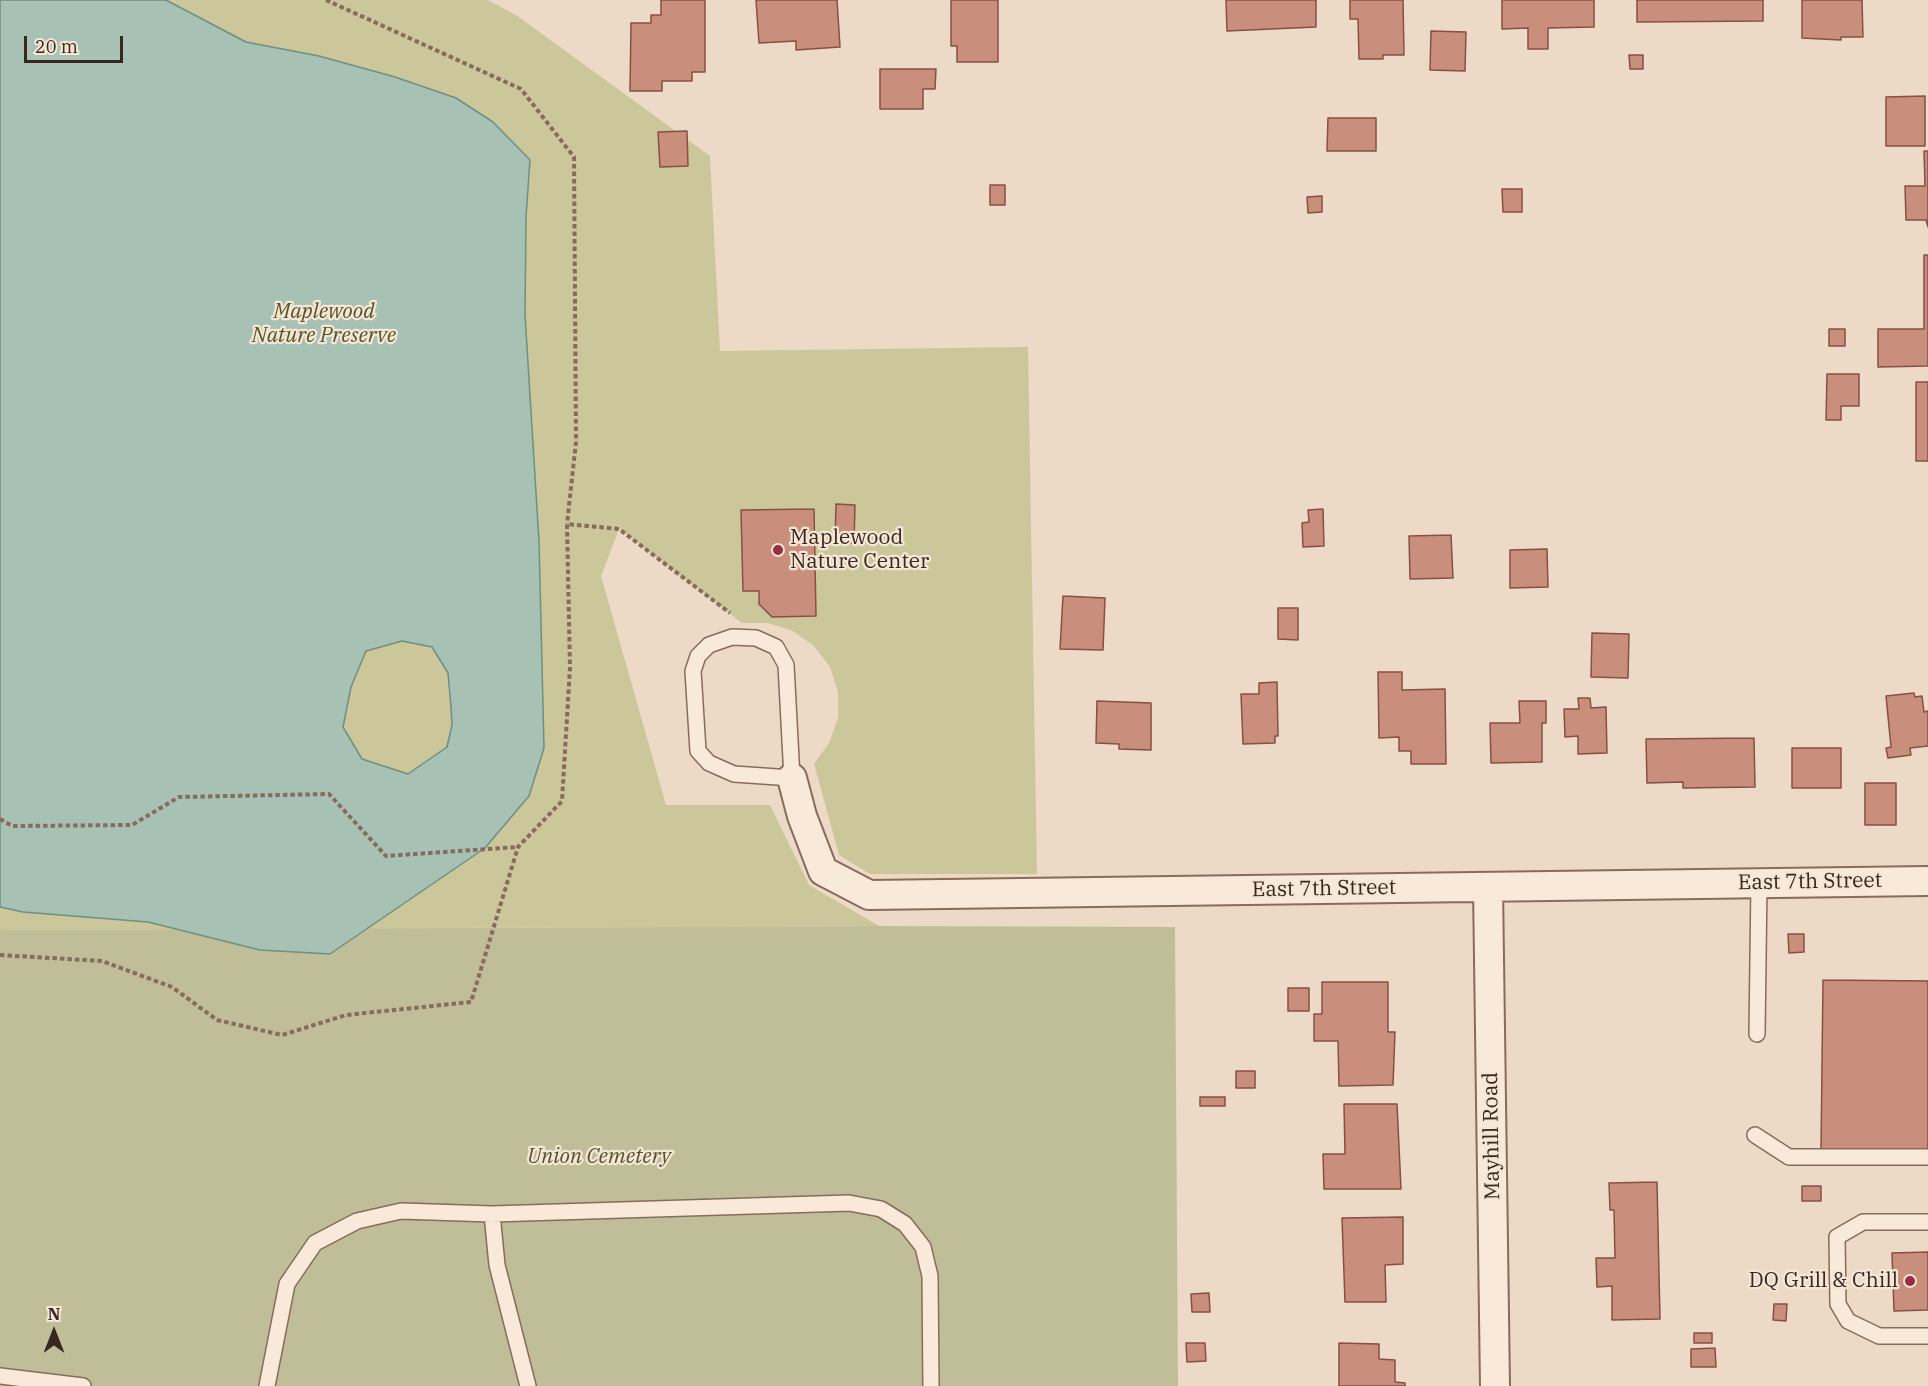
<!DOCTYPE html>
<html>
<head>
<meta charset="utf-8">
<style>
  body { margin:0 }
  #map { position:relative; width:1928px; height:1386px; overflow:hidden; background:#eddac6; font-family:"IBM Plex Serif",serif }
  canvas { display:block }
  .north { position:absolute; left:24px; top:1302px; width:60px; height:60px; -webkit-text-stroke:4px #f5e6d5; paint-order:stroke; rotate:0deg; font-size:16px; font-weight:700; line-height:24px; text-align:center; color:#39271f }
  .north::after { content:''; display:block; margin:auto; width:21px; height:27px; background:#39271f; clip-path:polygon(50% 0,100% 100%,50% 72%,0 100%) }
  .scale { position:absolute; left:24px; top:36px; width:99px; height:27px; box-sizing:border-box; border:3px solid #39271f; border-top:0; padding-left:8px; font-size:18px; line-height:21px; white-space:nowrap; color:#39271f; -webkit-text-stroke:4px #f5e6d5; paint-order:stroke }
</style>
</head>
<body>
<div id="map">
<canvas width="1928" height="1386"></canvas>
<div class="north">N</div>
<div class="scale">20 m</div>
</div>
<script>
const ctx = document.querySelector('canvas').getContext('2d');
ctx.lineJoin = 'round';
function paint(path, color) { ctx.fillStyle = color; ctx.fill(path, 'evenodd'); }
const poly = rows => new Path2D(rows.map(r => 'M' + r).join(''));
function trace(path, color, width, dash) { ctx.strokeStyle = color; ctx.lineWidth = width; ctx.lineCap = dash ? 'butt' : 'round'; ctx.setLineDash(dash || []); ctx.stroke(path); }
function drawText(font, color, halo, rows, align = 'center') {
  ctx.font = font + ' "IBM Plex Serif",serif'; ctx.lineWidth = 4.5; ctx.setLineDash([]); ctx.textBaseline = 'middle'; ctx.strokeStyle = halo; ctx.fillStyle = color; for (const [text, x, y, turn = 0] of rows) {
    ctx.save(); ctx.translate(x, y); ctx.rotate((+turn || 0) * Math.PI / 180); ctx.textAlign = isNaN(turn) ? turn : align; if (halo) ctx.strokeText(text, 0, 0); ctx.fillText(text, 0, 0); ctx.restore();
  }
}
paint(poly([
  [0,0,488,0,516,15,710,156,720,351,1028,347,1037,874,870,874,839,855,814,764,829,743,838,718,838,692,830,667,814,646,793,631,768,623,742,623,619,529,601,576,666,805,770,805,809,885,879,926,0,930]
]), '#cbc79a');
paint(poly([
  [879,926,1175,927,1178,1386,0,1386,0,930]
]), '#c0be99');
const water = poly([
  [0,0,166,0,246,42,319,56,395,77,456,98,493,122,530,160,526,217,525,315,539,541,544,748,529,796,485,848,330,954,260,950,148,922,23,912,0,907,0,0],
  [402,641,432,647,448,673,451,707,452,725,447,747,408,774,362,759,343,727,351,687,366,651,402,641]
]);
paint(water, '#a7c1b4');
trace(water, '#6e8f81', 1.5);
const building = poly([
  [661,0,705,0,705,72,692,72,692,81,662,81,662,91,630,91,631,23,651,23,651,15,661,15,661,0],
  [756,0,837,0,840,47,796,50,796,41,759,43,756,0],
  [951,0,998,0,998,62,957,62,957,46,951,46,951,0],
  [1226,0,1316,0,1316,27,1227,31,1226,0],
  [1350,0,1403,0,1404,55,1383,55,1383,59,1359,59,1358,19,1350,19,1350,0],
  [1502,0,1594,0,1594,27,1548,28,1548,49,1528,49,1528,28,1502,29,1502,0],
  [1637,0,1763,0,1763,21,1637,22,1637,0],
  [1802,0,1862,0,1863,37,1841,37,1841,40,1802,38,1802,0],
  [1431,31,1466,32,1465,71,1430,70,1431,31],
  [1629,55,1643,55,1643,69,1630,69,1629,55],
  [880,69,936,69,935,89,923,89,923,109,880,109,880,69],
  [1925,96,1925,146,1886,146,1886,97,1925,96],
  [1328,118,1376,118,1376,151,1327,151,1328,118],
  [687,131,688,166,660,167,658,132,687,131],
  [1924,151,1928,151,1928,227,1926,220,1906,220,1905,186,1925,186,1924,151],
  [990,185,1005,185,1005,205,990,205,990,185],
  [1502,189,1522,189,1522,212,1503,212,1502,189],
  [1322,196,1322,212,1308,213,1307,197,1322,196],
  [1924,255,1928,255,1928,366,1878,367,1878,329,1924,329,1924,255],
  [1829,329,1845,329,1845,346,1829,346,1829,329],
  [1827,374,1859,374,1859,406,1841,406,1841,420,1826,420,1827,374],
  [1916,382,1928,382,1928,461,1916,461,1916,382],
  [836,504,855,505,854,543,835,543,836,504],
  [814,509,816,616,772,617,759,604,759,591,743,591,741,510,814,509],
  [1323,509,1324,546,1303,547,1302,523,1309,522,1308,510,1323,509],
  [1451,535,1453,578,1410,579,1409,536,1451,535],
  [1547,549,1548,587,1510,588,1510,550,1547,549],
  [1063,596,1105,598,1103,650,1060,649,1063,596],
  [1278,608,1298,608,1298,640,1278,639,1278,608],
  [1592,633,1629,634,1628,678,1591,677,1592,633],
  [1378,672,1402,672,1402,690,1445,689,1446,764,1411,764,1411,751,1399,751,1399,737,1379,738,1378,672],
  [1277,682,1278,736,1275,736,1275,743,1243,744,1241,694,1259,694,1259,683,1277,682],
  [1914,693,1915,697,1922,696,1924,712,1928,711,1928,746,1910,748,1911,755,1888,758,1886,748,1891,747,1886,696,1914,693],
  [1578,698,1590,698,1591,708,1606,707,1607,753,1578,754,1578,736,1565,737,1564,709,1579,709,1578,698],
  [1097,701,1151,703,1151,750,1119,749,1119,744,1096,743,1097,701],
  [1519,701,1546,701,1546,723,1542,723,1542,762,1491,763,1490,723,1520,723,1519,701],
  [1754,738,1755,787,1683,788,1683,782,1647,783,1646,739,1754,738],
  [1792,748,1841,748,1841,788,1792,788,1792,748],
  [1865,783,1896,783,1896,825,1865,825,1865,783],
  [1788,934,1804,934,1804,952,1789,953,1788,934],
  [1823,980,1928,981,1928,1151,1821,1150,1823,980],
  [1322,982,1388,982,1388,1032,1395,1032,1393,1085,1339,1086,1338,1041,1314,1041,1314,1014,1322,1014,1322,982],
  [1288,988,1309,988,1309,1011,1288,1011,1288,988],
  [1236,1071,1255,1071,1255,1088,1236,1088,1236,1071],
  [1200,1097,1225,1097,1225,1106,1200,1106,1200,1097],
  [1344,1104,1397,1104,1401,1189,1324,1189,1323,1154,1345,1154,1344,1104],
  [1657,1182,1660,1319,1612,1320,1612,1286,1597,1287,1596,1258,1615,1258,1614,1210,1610,1210,1609,1183,1657,1182],
  [1802,1186,1821,1186,1821,1201,1802,1201,1802,1186],
  [1403,1217,1403,1264,1385,1265,1386,1302,1345,1302,1342,1218,1403,1217],
  [1928,1252,1928,1310,1894,1311,1892,1253,1928,1252],
  [1209,1293,1210,1312,1192,1312,1191,1294,1209,1293],
  [1774,1304,1787,1304,1786,1321,1773,1320,1774,1304],
  [1694,1333,1712,1333,1712,1343,1694,1343,1694,1333],
  [1186,1343,1205,1343,1206,1361,1187,1362,1186,1343],
  [1339,1343,1379,1344,1379,1359,1395,1360,1395,1382,1405,1383,1405,1386,1339,1386,1339,1343],
  [1715,1348,1716,1367,1691,1367,1691,1349,1715,1348]
]);
paint(building, '#ca8e7d');
trace(building, '#865043', 1.5);
const service = poly([
  [732,637,756,638,776,647,786,665,792,778,734,774,709,763,698,751,693,671,698,656,709,645,732,637],
  [1757,1034,1759,883],
  [1755,1135,1789,1157,1928,1157],
  [492,1214,497,1265,528,1386],
  [1928,1222,1863,1222,1837,1237,1838,1304,1848,1321,1879,1336,1928,1336],
  [0,1376,83,1386],
  [267,1386,287,1284,315,1243,357,1221,401,1211,492,1214,849,1203,881,1209,905,1224,923,1247,930,1276,931,1386]
]);
const minor = poly([
  [792,778,802,816,823,871,869,895,1928,881],
  [1488,887,1495,1386]
]);
trace(service, '#886b5c', 18);
trace(minor, '#886b5c', 32);
trace(poly([
  [326,0,521,89,574,157,576,442,567,524],
  [0,819,12,826,132,825,179,797,329,794,386,856,518,847],
  [0,955,102,961,172,987,217,1020,282,1035,346,1015,471,1002,518,847,562,801,570,668,567,524,619,529,730,613]
]), '#886b5c', 4, [4.5, 3]);
trace(service, '#f8e9d9', 15);
trace(minor, '#f8e9d9', 28);
for (const [x, y, r, color] of [
  [778,550,6,"#952e42"],
  [1910,1281,6,"#952e42"]
]) { const dot = new Path2D(); dot.arc(x, y, r, 0, 2 * Math.PI); ctx.fillStyle = color; ctx.fill(dot); trace(dot, '#f5e6d5', 2); }
drawText('italic 21px', '#525427', '#f5e6d5', [
  ["Maplewood",324,312],
  ["Nature Preserve",324,336],
  ["Union Cemetery",599,1157]
]);
drawText('21px', '#39271f', '#f5e6d5', [
  ["Maplewood",790,538],
  ["Nature Center",790,562],
  ["DQ Grill & Chill",1898,1281,"right"]
], 'left');
drawText('21px', '#39271f', '#f5e6d5', [
  ["East 7th Street",1810,882,-1],
  ["East 7th Street",1324,889,-1],
  ["Mayhill Road",1492,1136,-91]
]);
</script>
</body>
</html>
